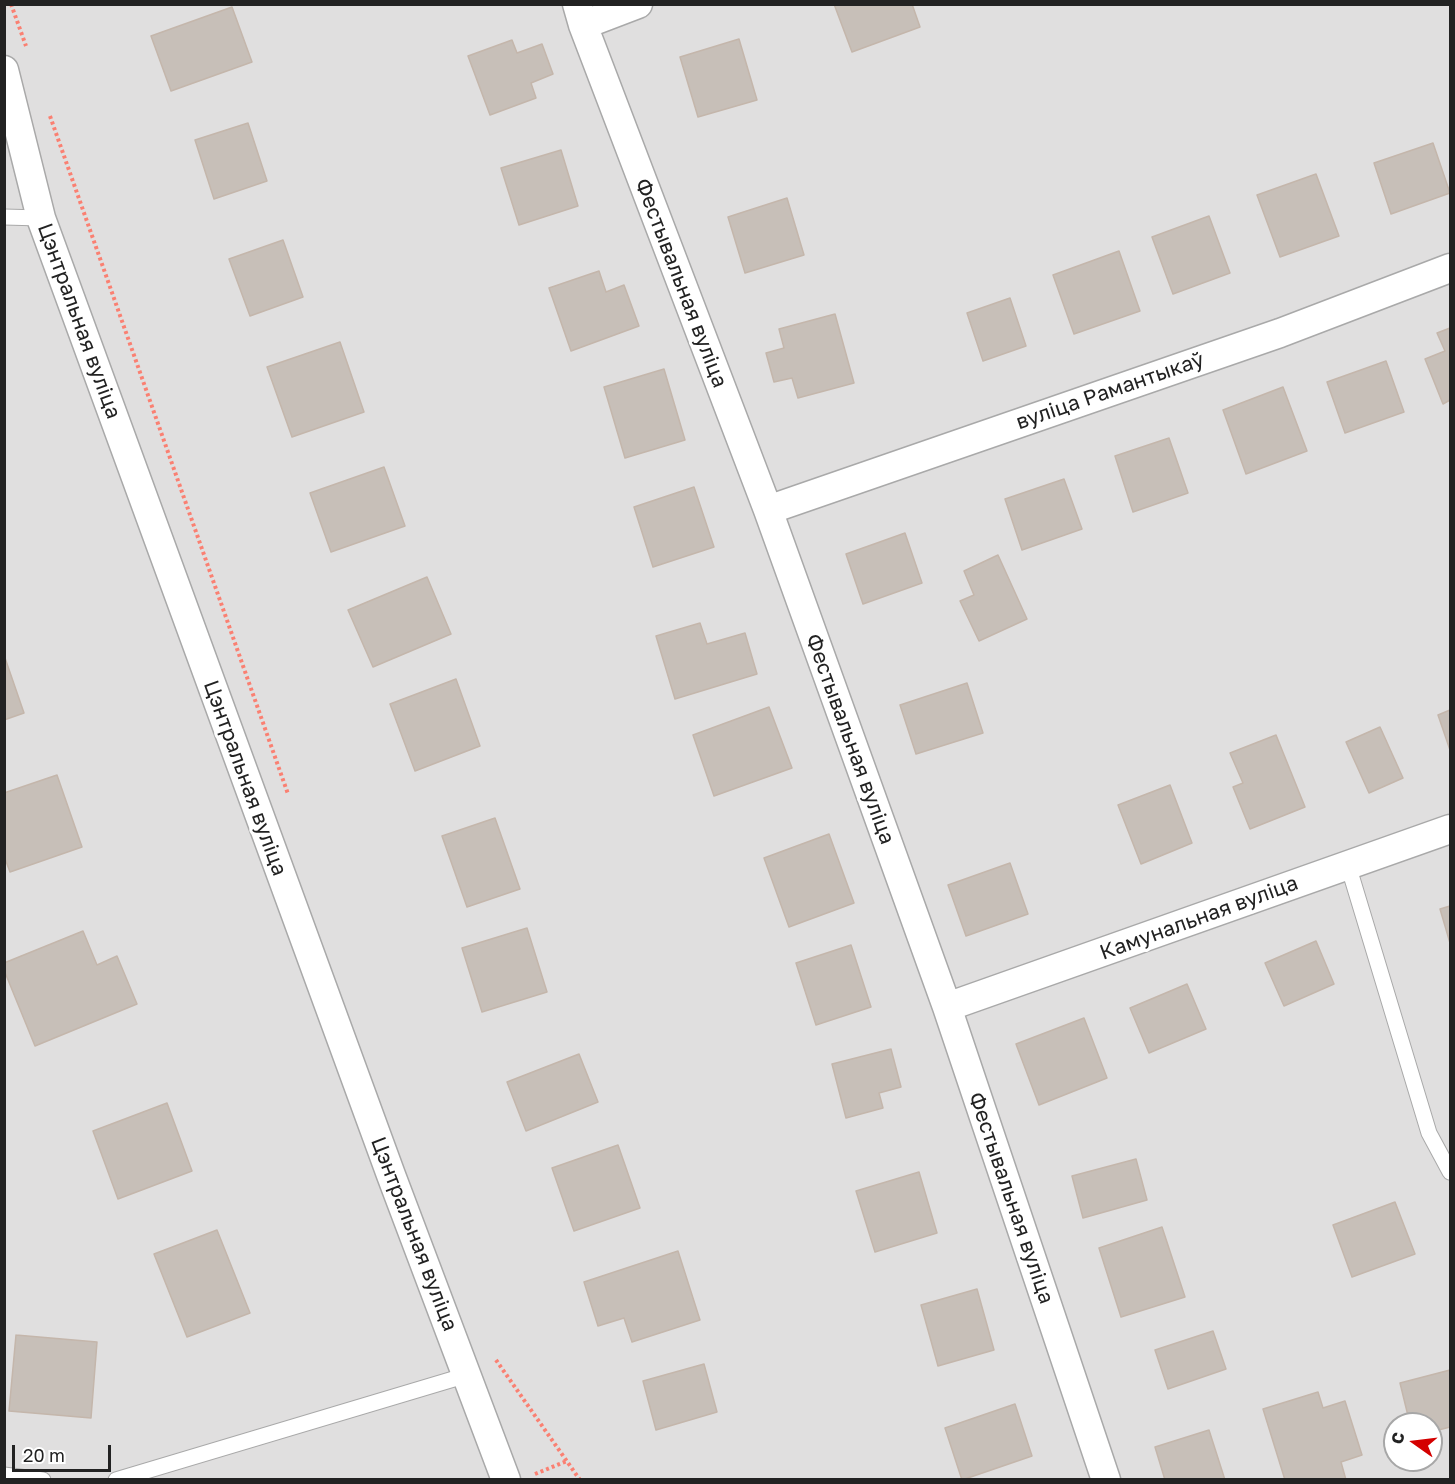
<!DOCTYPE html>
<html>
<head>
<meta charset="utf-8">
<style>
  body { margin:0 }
  #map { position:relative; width:1455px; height:1484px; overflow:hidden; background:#f2efe9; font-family:"Golos Text",sans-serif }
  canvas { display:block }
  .frame { position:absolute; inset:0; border:6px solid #222; pointer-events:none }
  .north { position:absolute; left:1383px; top:1412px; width:60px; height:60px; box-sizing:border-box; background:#fff; border:2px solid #a7a7a7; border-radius:50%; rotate:284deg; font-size:16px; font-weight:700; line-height:24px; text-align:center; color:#222 }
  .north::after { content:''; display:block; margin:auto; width:21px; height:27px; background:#d40000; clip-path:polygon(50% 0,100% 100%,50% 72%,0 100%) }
  .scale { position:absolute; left:12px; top:1445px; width:99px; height:27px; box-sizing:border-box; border:3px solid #222; border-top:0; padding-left:8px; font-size:18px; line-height:21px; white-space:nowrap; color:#222; -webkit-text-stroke:4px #fff; paint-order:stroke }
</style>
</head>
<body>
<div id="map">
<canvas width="1455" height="1484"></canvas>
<div class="frame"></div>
<div class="north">С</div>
<div class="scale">20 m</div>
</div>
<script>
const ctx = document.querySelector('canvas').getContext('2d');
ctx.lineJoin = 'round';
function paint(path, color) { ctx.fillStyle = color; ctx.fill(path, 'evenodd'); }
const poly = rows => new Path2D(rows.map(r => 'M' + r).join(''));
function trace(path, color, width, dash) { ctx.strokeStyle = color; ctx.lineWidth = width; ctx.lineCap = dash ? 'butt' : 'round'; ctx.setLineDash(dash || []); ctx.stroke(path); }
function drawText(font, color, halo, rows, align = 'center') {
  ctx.font = font + ' "Golos Text",sans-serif'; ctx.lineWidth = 6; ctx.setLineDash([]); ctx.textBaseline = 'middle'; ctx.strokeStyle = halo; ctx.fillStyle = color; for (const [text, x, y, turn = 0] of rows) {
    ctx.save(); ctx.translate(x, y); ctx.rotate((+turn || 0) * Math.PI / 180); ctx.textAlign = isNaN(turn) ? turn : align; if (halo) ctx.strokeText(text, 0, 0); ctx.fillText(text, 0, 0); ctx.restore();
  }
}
paint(poly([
  [5,5,1450,5,1450,1479,5,1480],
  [1395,1424,1431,1424,1431,1460,1395,1460]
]), '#e0dfdf');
const building = poly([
  [834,4,912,4,920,27,852,52,834,4],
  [232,7,252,62,171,91,151,36,232,7],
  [739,39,757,100,698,117,680,57,739,39],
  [512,40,517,53,542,44,553,74,531,83,536,98,490,115,468,56,512,40],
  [248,123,267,181,214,199,195,140,248,123],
  [1433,143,1450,193,1391,214,1374,163,1433,143],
  [561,150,578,206,519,225,501,168,561,150],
  [1316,174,1339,236,1280,257,1257,195,1316,174],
  [787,198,804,255,745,273,728,217,787,198],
  [1209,216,1230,273,1173,294,1152,237,1209,216],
  [283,240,303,297,250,316,229,259,283,240],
  [1119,251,1140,311,1074,334,1053,275,1119,251],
  [599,271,606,292,624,285,639,326,571,351,549,288,599,271],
  [1010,298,1026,346,983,361,967,313,1010,298],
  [835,314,854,383,798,398,792,378,774,382,766,353,784,348,779,329,835,314],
  [1450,328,1450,400,1443,404,1425,359,1445,351,1437,333,1450,328],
  [340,342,364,412,292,437,267,367,340,342],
  [1386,361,1404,412,1345,433,1327,382,1386,361],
  [664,369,685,440,625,458,604,387,664,369],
  [1283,387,1307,451,1246,474,1223,410,1283,387],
  [1169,438,1188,493,1133,512,1115,456,1169,438],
  [384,467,405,526,331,552,310,493,384,467],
  [1064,479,1082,529,1022,550,1005,499,1064,479],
  [694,487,714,547,653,567,634,507,694,487],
  [905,533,922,583,863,604,846,554,905,533],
  [998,555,1027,619,979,641,960,601,974,595,964,571,998,555],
  [427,577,451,634,373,667,348,610,427,577],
  [700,623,707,644,745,633,757,674,675,699,656,636,700,623],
  [4,655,24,713,4,720,4,655],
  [456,679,480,746,415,771,390,704,456,679],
  [967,683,983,733,916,754,900,705,967,683],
  [769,707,792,768,714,796,693,735,769,707],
  [1450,710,1450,750,1438,715,1450,710],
  [1380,727,1403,778,1369,793,1346,742,1380,727],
  [1276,735,1305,807,1250,829,1233,787,1243,783,1230,753,1276,735],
  [57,775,82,847,10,872,4,856,4,793,57,775],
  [1170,785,1192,843,1141,864,1118,805,1170,785],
  [495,818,520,889,467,907,442,836,495,818],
  [829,834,854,903,789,927,764,858,829,834],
  [1010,863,1028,914,966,936,948,885,1010,863],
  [1450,906,1450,943,1440,909,1450,906],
  [527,928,547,992,482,1012,462,948,527,928],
  [83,931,97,965,117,956,137,1004,35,1046,4,970,4,963,83,931],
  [1316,941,1334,984,1284,1006,1265,963,1316,941],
  [851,945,871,1007,816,1025,796,963,851,945],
  [1187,984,1206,1029,1149,1053,1130,1008,1187,984],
  [1084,1018,1107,1078,1039,1105,1016,1044,1084,1018],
  [891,1049,901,1087,879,1093,883,1108,846,1118,832,1064,891,1049],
  [579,1054,598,1102,526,1131,507,1082,579,1054],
  [167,1103,192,1171,118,1199,93,1131,167,1103],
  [618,1145,640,1208,574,1231,552,1168,618,1145],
  [1136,1159,1147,1200,1083,1218,1072,1176,1136,1159],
  [919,1172,937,1233,875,1252,856,1191,919,1172],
  [1395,1202,1415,1254,1352,1277,1333,1225,1395,1202],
  [1162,1227,1185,1297,1121,1317,1099,1248,1162,1227],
  [217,1230,250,1313,187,1337,154,1254,217,1230],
  [678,1251,700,1320,632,1342,624,1318,598,1326,584,1282,678,1251],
  [977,1289,994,1350,938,1366,921,1305,977,1289],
  [1213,1331,1226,1369,1168,1389,1155,1350,1213,1331],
  [16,1335,97,1342,91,1418,9,1411,16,1335],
  [704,1364,717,1412,656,1430,643,1381,704,1364],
  [1450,1370,1450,1427,1431,1432,1431,1424,1410,1424,1400,1383,1450,1370],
  [1318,1392,1323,1408,1345,1401,1362,1455,1341,1462,1346,1480,1285,1480,1263,1409,1318,1392],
  [1015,1404,1032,1456,962,1480,945,1428,1015,1404],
  [1209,1430,1225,1480,1165,1480,1155,1447,1209,1430]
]);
paint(building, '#c7bfb8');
trace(building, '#c4b6ab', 1.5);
const lane = poly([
  [4,217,41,218],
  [1348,865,1429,1133,1450,1172],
  [4,1475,43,1480],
  [116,1480,467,1375]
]);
const street = poly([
  [577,4,583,25,768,510,947,1007,1106,1480],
  [583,25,638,4],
  [4,70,41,218,391,1175,506,1480],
  [768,510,1280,333,1450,268],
  [947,1007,1450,829]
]);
trace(lane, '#a9a9a9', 17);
trace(street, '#a9a9a9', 31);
trace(poly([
  [11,4,26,46],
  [50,116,288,794],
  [496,1360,580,1480],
  [535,1474,567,1461]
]), '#fa8072', 4, [3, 3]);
trace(lane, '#fff', 15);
trace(street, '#fff', 28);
drawText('21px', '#222', '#fff', [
  ["Фестывальная вуліца",681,283,69],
  ["Цэнтральная вуліца",79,321,70],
  ["вуліца Рамантыкаў",1110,391,-19],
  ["Фестывальная вуліца",850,739,70],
  ["Цэнтральная вуліца",245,778,70],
  ["Камунальная вуліца",1199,918,-20],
  ["Фестывальная вуліца",1011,1198,71],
  ["Цэнтральная вуліца",414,1234,69]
]);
</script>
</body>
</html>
